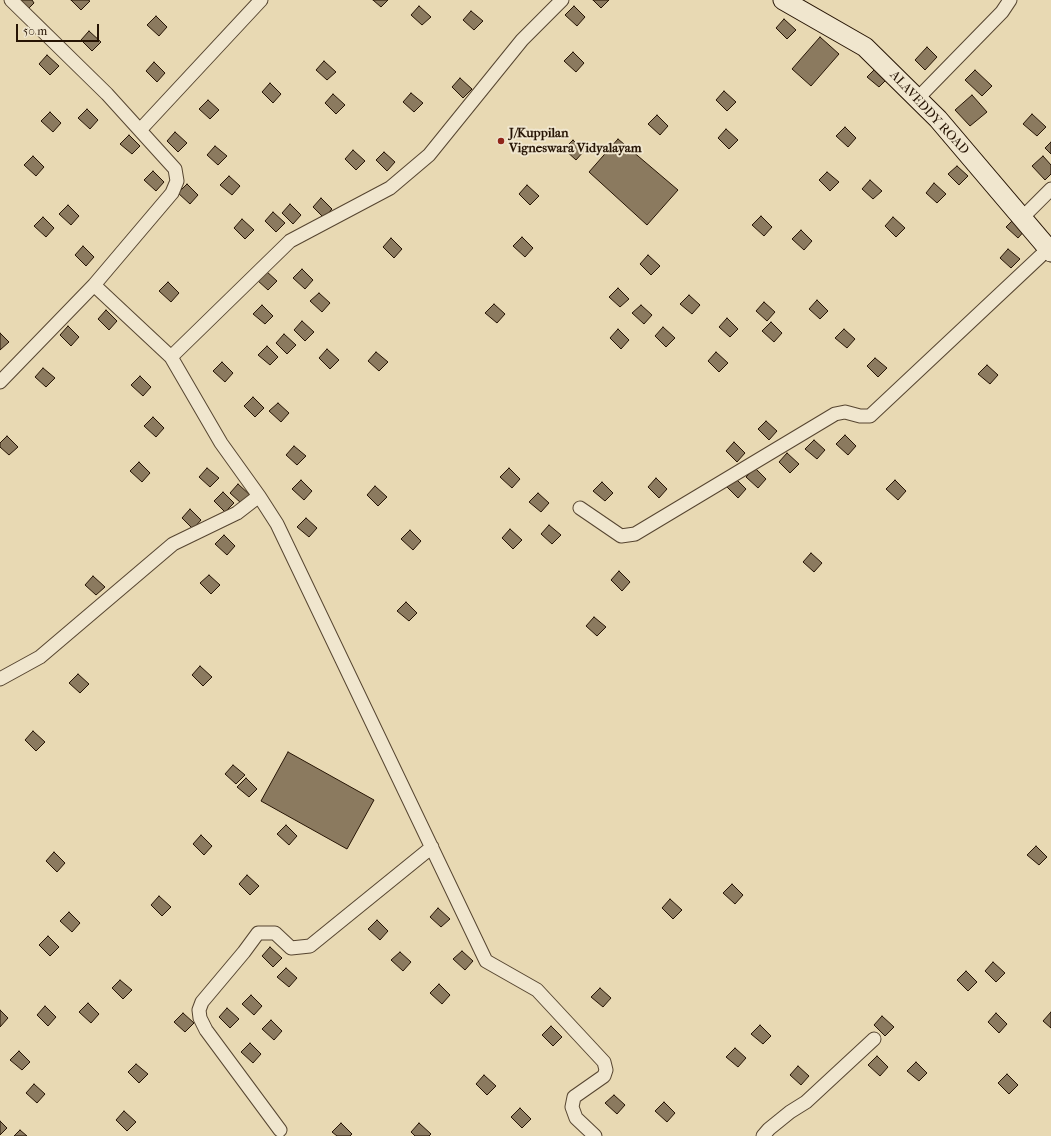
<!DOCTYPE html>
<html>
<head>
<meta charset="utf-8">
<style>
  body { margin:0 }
  #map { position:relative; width:1051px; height:1136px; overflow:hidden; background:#e8d9b3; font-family:"IM FELL French Canon",serif }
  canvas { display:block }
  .scale { position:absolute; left:16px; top:24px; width:83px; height:18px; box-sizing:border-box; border:2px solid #261404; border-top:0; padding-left:5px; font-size:12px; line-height:14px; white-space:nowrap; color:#261404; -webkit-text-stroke:3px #f0e6ce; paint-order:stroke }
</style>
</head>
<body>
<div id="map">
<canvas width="1051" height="1136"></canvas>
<div class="scale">50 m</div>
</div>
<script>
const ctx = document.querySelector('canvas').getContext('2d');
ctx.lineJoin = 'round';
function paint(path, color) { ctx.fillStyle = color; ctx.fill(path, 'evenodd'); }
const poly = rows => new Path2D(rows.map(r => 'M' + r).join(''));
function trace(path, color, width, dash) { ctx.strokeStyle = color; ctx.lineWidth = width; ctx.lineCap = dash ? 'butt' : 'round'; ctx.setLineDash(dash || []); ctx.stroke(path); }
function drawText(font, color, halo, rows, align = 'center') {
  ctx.font = font + ' "IM FELL French Canon",serif'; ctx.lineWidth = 4; ctx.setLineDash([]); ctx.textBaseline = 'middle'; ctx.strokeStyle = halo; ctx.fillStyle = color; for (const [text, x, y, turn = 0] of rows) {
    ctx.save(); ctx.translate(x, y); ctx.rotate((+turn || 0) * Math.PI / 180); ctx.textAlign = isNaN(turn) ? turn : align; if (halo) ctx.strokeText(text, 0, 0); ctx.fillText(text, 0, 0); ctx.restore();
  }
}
const building = poly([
  [15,0,32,0,34,3,26,11,15,0],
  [71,0,88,0,90,1,81,10,71,0],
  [373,0,388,0,381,7,373,0],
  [593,0,609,0,601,8,593,0],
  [419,6,431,17,422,25,411,15,419,6],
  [574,6,585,17,577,26,565,15,574,6],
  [471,11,483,21,474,30,463,20,471,11],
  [156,16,167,27,159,36,147,25,156,16],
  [784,19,796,30,787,39,776,28,784,19],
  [89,31,101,42,92,51,81,40,89,31],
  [820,37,839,54,811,86,792,69,820,37],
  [927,47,937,57,925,70,915,60,927,47],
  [573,52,584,63,576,72,564,61,573,52],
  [47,55,59,66,50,75,39,64,47,55],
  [324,61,336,72,327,80,316,70,324,61],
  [154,62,165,73,157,82,146,71,154,62],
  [876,68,887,79,879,87,867,77,876,68],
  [975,70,992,86,982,96,965,80,975,70],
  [460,78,472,89,463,98,452,87,460,78],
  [270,83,281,94,273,103,262,92,270,83],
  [724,91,736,102,727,111,716,100,724,91],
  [411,93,423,103,414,112,403,102,411,93],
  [333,94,345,105,336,114,325,103,333,94],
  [972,95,987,112,970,126,955,110,972,95],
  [208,100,219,110,210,119,199,109,208,100],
  [87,109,98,120,90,129,78,118,87,109],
  [50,112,61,123,53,132,41,121,50,112],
  [1032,114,1046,127,1037,136,1023,124,1032,114],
  [657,115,668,126,660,135,648,124,657,115],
  [845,127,856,138,848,147,836,136,845,127],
  [726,129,738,140,729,149,718,138,726,129],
  [175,132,187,143,178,152,167,141,175,132],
  [129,135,140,146,132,154,120,144,129,135],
  [618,139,678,190,647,225,589,172,618,139],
  [573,140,584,151,576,160,564,149,573,140],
  [1051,142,1051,154,1045,148,1051,142],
  [215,146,227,156,218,165,207,155,215,146],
  [353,150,365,161,356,170,345,159,353,150],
  [384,152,395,162,387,171,376,160,384,152],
  [33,156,44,167,36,176,24,165,33,156],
  [1043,156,1051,165,1051,174,1045,180,1032,166,1043,156],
  [957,166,968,176,959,185,948,174,957,166],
  [153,171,164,182,156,191,144,180,153,171],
  [827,172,839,182,830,191,819,180,827,172],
  [229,176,240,186,232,195,220,185,229,176],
  [870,180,882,191,873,199,862,189,870,180],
  [934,183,946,194,937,203,926,193,934,183],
  [187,184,198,195,190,204,178,193,187,184],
  [527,185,539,196,530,205,519,194,527,185],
  [321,198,332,209,324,218,313,207,321,198],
  [290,204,301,215,293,224,282,213,290,204],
  [68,205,79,216,71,225,59,214,68,205],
  [273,212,285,223,276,232,265,221,273,212],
  [761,216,772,227,764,236,752,225,761,216],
  [43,217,54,228,46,237,34,226,43,217],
  [893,217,905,228,896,237,885,226,893,217],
  [1015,218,1026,229,1018,238,1006,227,1015,218],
  [242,219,254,230,245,239,234,228,242,219],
  [801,230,812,241,804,250,792,239,801,230],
  [522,237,533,248,525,257,513,246,522,237],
  [391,238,402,249,394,258,383,247,391,238],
  [83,246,94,257,86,266,75,255,83,246],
  [1008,249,1020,259,1011,268,1000,258,1008,249],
  [648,255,660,266,651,275,640,264,648,255],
  [302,269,313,280,305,289,293,278,302,269],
  [266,271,277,281,268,290,257,280,266,271],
  [168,282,179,293,171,302,159,291,168,282],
  [618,288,629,299,620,307,609,297,618,288],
  [319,293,330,303,322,312,310,301,319,293],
  [689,295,700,305,692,314,680,304,689,295],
  [817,300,828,311,820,319,809,309,817,300],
  [764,302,775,312,767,321,756,311,764,302],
  [494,304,505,314,497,323,485,313,494,304],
  [262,305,273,316,265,324,253,314,262,305],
  [641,305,652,315,644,324,632,313,641,305],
  [106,310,117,321,109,330,98,319,106,310],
  [727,318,738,329,730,337,719,327,727,318],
  [302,321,314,332,305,341,294,330,302,321],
  [771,322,782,333,774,342,762,331,771,322],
  [68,326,79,337,71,346,60,335,68,326],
  [663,327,675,338,666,347,655,336,663,327],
  [618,329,629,340,621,349,610,338,618,329],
  [844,329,855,339,847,348,835,338,844,329],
  [0,333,9,342,0,350,0,333],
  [284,334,296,345,287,354,276,343,284,334],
  [267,346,278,357,270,365,258,355,267,346],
  [327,349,339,360,330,369,319,358,327,349],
  [376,352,388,362,379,371,368,361,376,352],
  [716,352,728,363,719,372,708,361,716,352],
  [875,358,887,368,878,377,867,366,875,358],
  [222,362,233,373,225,382,213,371,222,362],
  [987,365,998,375,990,384,978,374,987,365],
  [43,368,55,378,46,387,35,377,43,368],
  [140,376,151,387,143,396,131,385,140,376],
  [253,397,264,408,255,417,244,406,253,397],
  [278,403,289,413,281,422,269,411,278,403],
  [153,417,164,428,156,437,144,426,153,417],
  [766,421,777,431,769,440,758,429,766,421],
  [845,435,856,446,848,455,836,444,845,435],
  [7,436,18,447,9,455,0,447,0,443,7,436],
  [814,440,825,450,817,459,805,449,814,440],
  [734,442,745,453,737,462,726,451,734,442],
  [294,446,306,456,297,465,286,455,294,446],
  [787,453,799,464,790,473,779,462,787,453],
  [139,462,150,473,142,482,130,471,139,462],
  [207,468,219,478,210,487,199,477,207,468],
  [509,468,520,479,512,488,500,477,509,468],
  [755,468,766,479,758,488,746,477,755,468],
  [656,478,667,489,659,498,648,487,656,478],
  [735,478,746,489,738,498,727,487,735,478],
  [301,480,312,491,304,500,292,489,301,480],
  [895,480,906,491,898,500,886,489,895,480],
  [602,482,613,493,605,501,593,491,602,482],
  [238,484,250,495,241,503,230,493,238,484],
  [375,486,387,497,378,506,367,495,375,486],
  [223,492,234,503,225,512,214,501,223,492],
  [538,493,549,503,541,512,529,502,538,493],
  [190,509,201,520,193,529,182,518,190,509],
  [306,518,317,528,309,537,297,527,306,518],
  [549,525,561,535,552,544,541,534,549,525],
  [510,529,522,540,513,549,502,538,510,529],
  [410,530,421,541,413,550,401,539,410,530],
  [224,535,235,546,227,555,215,544,224,535],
  [811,553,822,563,814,572,803,562,811,553],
  [619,571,630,582,622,591,611,580,619,571],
  [209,575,220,585,211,594,200,583,209,575],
  [93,576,105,587,96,595,85,585,93,576],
  [406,602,417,613,409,621,397,611,406,602],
  [594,617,606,627,597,636,586,626,594,617],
  [200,666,212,677,203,686,192,675,200,666],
  [78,674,89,684,80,693,69,683,78,674],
  [33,731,45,742,36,751,25,740,33,731],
  [288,752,374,800,347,849,261,801,288,752],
  [233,765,245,775,236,784,225,774,233,765],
  [246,778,257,789,249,797,237,787,246,778],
  [286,825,297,836,289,845,277,834,286,825],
  [201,835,212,846,204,855,193,844,201,835],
  [1036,846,1047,857,1039,865,1027,855,1036,846],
  [54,852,65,863,57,872,46,861,54,852],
  [247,875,259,886,250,895,239,884,247,875],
  [732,884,743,895,735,904,723,893,732,884],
  [159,896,171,907,162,916,151,905,159,896],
  [670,899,682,910,673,919,662,908,670,899],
  [438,908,450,919,441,927,430,917,438,908],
  [69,912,80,923,72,932,60,921,69,912],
  [377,920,388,931,380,940,368,929,377,920],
  [48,936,59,947,50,956,39,945,48,936],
  [270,947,282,958,273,967,262,956,270,947],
  [462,951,473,961,465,970,453,959,462,951],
  [400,952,411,962,403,971,391,960,400,952],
  [993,962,1005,973,996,982,985,971,993,962],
  [286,968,297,978,289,987,277,977,286,968],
  [966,971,977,982,968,991,957,980,966,971],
  [120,980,132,990,123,999,112,988,120,980],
  [439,984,450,995,442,1004,430,993,439,984],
  [600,988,611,998,603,1007,591,997,600,988],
  [251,995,262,1006,254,1015,242,1004,251,995],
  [88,1003,99,1014,91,1023,79,1012,88,1003],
  [45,1006,56,1017,48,1026,37,1015,45,1006],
  [227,1008,239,1019,230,1028,219,1017,227,1008],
  [0,1010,8,1018,0,1027,0,1010],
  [1051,1012,1051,1028,1043,1021,1051,1012],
  [183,1013,194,1023,185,1032,174,1022,183,1013],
  [996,1013,1007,1024,999,1033,988,1022,996,1013],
  [882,1016,894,1027,885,1036,874,1025,882,1016],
  [271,1020,282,1031,274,1040,262,1029,271,1020],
  [760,1025,771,1036,763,1044,751,1034,760,1025],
  [551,1026,562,1037,553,1046,542,1035,551,1026],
  [250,1043,261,1054,253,1063,241,1052,250,1043],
  [735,1048,746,1058,738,1067,726,1057,735,1048],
  [19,1051,30,1062,22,1070,10,1060,19,1051],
  [877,1056,888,1067,880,1076,868,1065,877,1056],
  [916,1062,927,1073,919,1081,907,1071,916,1062],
  [136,1064,148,1074,139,1083,128,1072,136,1064],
  [798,1066,809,1076,801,1085,790,1075,798,1066],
  [1007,1074,1018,1085,1009,1094,998,1083,1007,1074],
  [484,1075,496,1086,487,1095,476,1084,484,1075],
  [34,1084,45,1094,37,1103,26,1093,34,1084],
  [614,1095,625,1105,617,1114,605,1103,614,1095],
  [664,1102,675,1113,667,1122,655,1111,664,1102],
  [520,1108,531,1119,522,1128,511,1117,520,1108],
  [124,1111,136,1122,127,1131,116,1120,124,1111],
  [0,1121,7,1128,0,1135,0,1121],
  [341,1123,352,1134,350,1136,337,1136,332,1132,341,1123],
  [419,1123,431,1134,429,1136,415,1136,411,1132,419,1123],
  [20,1130,27,1136,14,1136,20,1130]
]);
paint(building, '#8b7a5f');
trace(building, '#261404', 1);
const street = poly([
  [562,0,522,40,429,155,390,188,290,241,171,357,221,443,259,496,277,524,486,961,537,990,604,1062,606,1070,604,1076,574,1097,572,1107,576,1118,595,1136],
  [917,99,1002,12,1010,0],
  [140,130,261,0],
  [1022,218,1051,189],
  [94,285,171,357],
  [0,382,94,285,172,193,177,181,175,169,107,94,11,0],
  [580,508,621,536,635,534,835,414,845,412,860,416,870,416,1048,249],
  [0,679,40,657,173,544,237,513,259,496],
  [280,1130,206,1030,200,1018,199,1010,202,1002,244,952,258,933,275,933,291,948,310,946,432,847],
  [763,1136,769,1129,790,1112,806,1102,874,1039]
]);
const secondary = poly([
  [783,0,865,47,938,119,1051,252]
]);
trace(street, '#564530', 15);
trace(secondary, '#261404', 21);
trace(street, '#f0e6ce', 13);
trace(secondary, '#f0e6ce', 19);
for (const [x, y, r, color] of [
  [501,141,4,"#8f2418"]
]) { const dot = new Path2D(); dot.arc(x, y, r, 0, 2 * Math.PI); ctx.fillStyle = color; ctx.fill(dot); trace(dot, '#f0e6ce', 1.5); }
drawText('13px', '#261404', '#f0e6ce', [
  ["ALAVEDDY ROAD",929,113,47]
]);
drawText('bold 13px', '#261404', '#f0e6ce', [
  ["J/Kuppilan",509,134],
  ["Vigneswara Vidyalayam",509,149]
], 'left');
</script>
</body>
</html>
